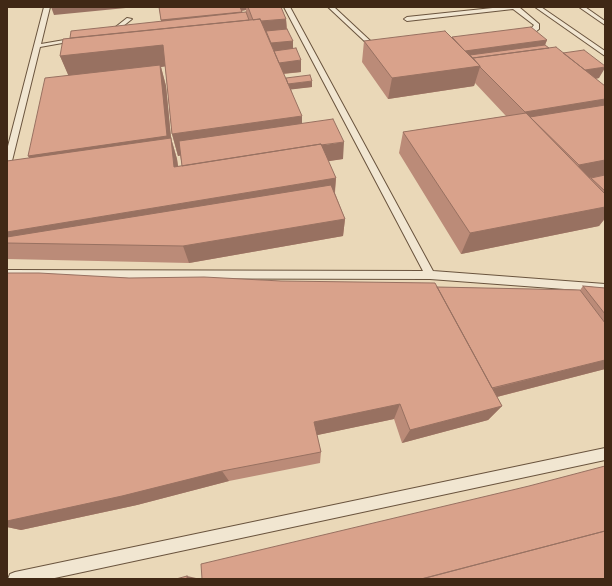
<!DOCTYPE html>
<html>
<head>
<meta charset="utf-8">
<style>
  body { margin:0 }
  #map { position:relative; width:612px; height:586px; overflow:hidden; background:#ead8b8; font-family:Alegreya,serif }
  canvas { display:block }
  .frame { position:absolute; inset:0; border:8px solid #402815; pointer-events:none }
</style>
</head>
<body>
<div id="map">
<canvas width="612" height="586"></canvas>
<div class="frame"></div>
</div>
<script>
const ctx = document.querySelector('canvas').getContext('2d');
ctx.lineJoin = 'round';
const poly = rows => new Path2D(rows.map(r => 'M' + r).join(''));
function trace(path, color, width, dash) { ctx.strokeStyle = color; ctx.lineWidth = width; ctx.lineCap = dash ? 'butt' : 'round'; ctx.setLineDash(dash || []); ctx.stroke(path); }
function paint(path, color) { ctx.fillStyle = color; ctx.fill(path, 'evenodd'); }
const service = poly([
  [44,7,50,7,41,44,76,38,79,40,40,47,11,165,7,167,7,150,44,7],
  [284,7,290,7,433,271,605,284,605,292,430,279,7,278,7,270,423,271,284,7],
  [328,7,334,7,378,48,378,50,374,50,328,7],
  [502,7,519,7,539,24,539,29,534,33,520,34,520,32,530,30,534,25,513,9,407,21,404,19,407,17,502,7],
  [535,7,541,7,605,51,605,56,535,7],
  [579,7,585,7,605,21,605,25,579,7],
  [127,18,132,19,112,35,108,35,108,33,127,18],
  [605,448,605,460,50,579,8,579,10,574,15,572,605,448]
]);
trace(service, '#6a543e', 2);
paint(service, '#f1e6d1');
paint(poly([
  [159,7,281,7,286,19,287,29,293,41,293,49,301,72,284,74,286,78,312,87,291,89,302,123,343,159,328,161,336,178,335,193,345,219,343,236,189,263,7,259,7,161,30,158,69,76,60,56,70,38,161,21],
  [246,10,246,13,242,13,242,11],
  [165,66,172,134,178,156,180,155,182,166,178,166,177,159,171,138,166,86,161,67],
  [452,37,547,40,545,45,549,48,563,53,599,78,596,79,605,86,605,221,604,220,599,226,461,254,399,153,403,132,506,116,475,83,474,86,388,99,362,62,364,41],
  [7,273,129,278,437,287,580,290,583,286,605,288,605,369,497,397,502,406,488,420,402,443,394,419,317,435,321,452,320,463,229,481,137,505,21,530,7,527]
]), '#bb8b78');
paint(poly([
  [51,7,136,7,54,15],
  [237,7,246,7,246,10,238,11],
  [242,12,243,23,168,66,161,67,166,86,173,158,41,177,28,156,69,77,60,56,164,32,161,20],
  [286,19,287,35,265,32,254,22],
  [547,40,541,54,480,67,474,86,388,99,392,78,464,51],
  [293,41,293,52,276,54,270,43],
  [301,60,301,72,279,74,278,63],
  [605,67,605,68,599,78,575,82,581,70],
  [312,81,312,87,287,90,287,84],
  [605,99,605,114,530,117,518,129,525,112],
  [302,116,302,138,178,156,172,134],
  [171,138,177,159,181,188,174,167],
  [344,142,343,159,186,183,182,166],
  [605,160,605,175,568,182,579,165],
  [336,178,334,199,7,243,7,232],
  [605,207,605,218,599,226,461,254,470,233],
  [345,219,343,236,189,263,183,246],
  [605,360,605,369,477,402,487,390],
  [400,404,394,419,313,436,314,422],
  [502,406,488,420,402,443,410,430],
  [222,471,229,481,137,505,21,530,7,527,7,521],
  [187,576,196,578,196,579,187,579]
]), '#987161');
const building = poly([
  [159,7,240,7,242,12,161,20,159,7],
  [248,7,281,7,286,19,261,21,260,19,253,20,248,7],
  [246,12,249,20,70,38,71,31,246,12],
  [260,19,302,116,172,134,163,45,60,56,63,39,260,19],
  [531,27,547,40,465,51,452,37,531,27],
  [287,29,293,41,271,43,266,31,287,29],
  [445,31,480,66,392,78,364,41,445,31],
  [545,45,549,48,473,58,470,55,545,45],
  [556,47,605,86,605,99,525,112,480,67,480,66,473,58,556,47],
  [296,48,301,60,279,63,274,51,296,48],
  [584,50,605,66,605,67,585,70,563,53,584,50],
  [160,65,167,136,28,156,45,78,160,65],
  [310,75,312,81,288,84,286,78,310,75],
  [605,105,605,160,579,165,530,117,605,105],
  [526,113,605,194,605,207,470,233,403,132,526,113],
  [333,119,344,142,321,145,321,144,182,166,179,141,333,119],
  [171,138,174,167,321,144,336,178,7,232,7,161,171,138],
  [605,175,605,191,591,178,605,175],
  [331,185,345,219,183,246,7,243,7,237,331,185],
  [7,273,39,273,129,278,204,277,281,281,435,283,502,406,410,430,400,404,314,422,321,452,222,471,122,496,7,521,7,273],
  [583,286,605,288,605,314,583,286],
  [437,287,580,290,605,323,605,360,492,388,437,287],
  [605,466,605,531,421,579,202,579,201,564,529,486,605,466],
  [605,531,605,579,422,579,605,531],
  [187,576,187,579,176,579,187,576]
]);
paint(building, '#d9a28b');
trace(building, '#987161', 1);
</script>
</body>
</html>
